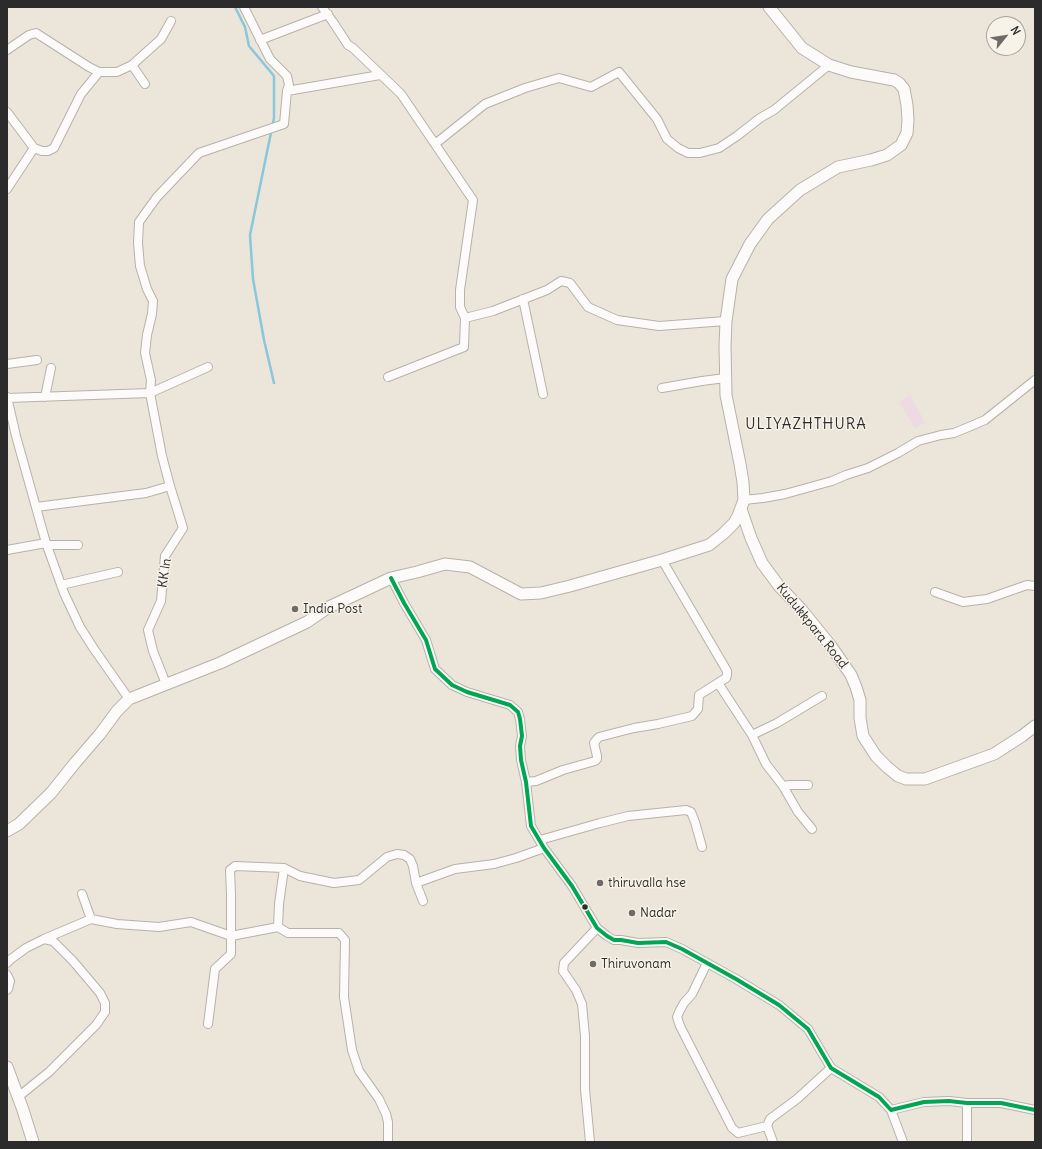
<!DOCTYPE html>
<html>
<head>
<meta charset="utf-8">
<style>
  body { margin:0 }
  #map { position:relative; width:1042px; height:1149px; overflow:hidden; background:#ece6da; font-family:Delius,sans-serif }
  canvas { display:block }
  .frame { position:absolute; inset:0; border:8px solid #2b2b2b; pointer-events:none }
  .north { position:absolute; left:986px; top:16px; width:40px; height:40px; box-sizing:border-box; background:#f7f3e8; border:1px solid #a5a39c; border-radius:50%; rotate:60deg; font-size:11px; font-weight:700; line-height:16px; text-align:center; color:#2b2b2b }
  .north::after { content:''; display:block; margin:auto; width:14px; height:18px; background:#6f6c68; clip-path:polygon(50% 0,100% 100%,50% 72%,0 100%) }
</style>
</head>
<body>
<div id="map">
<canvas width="1042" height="1149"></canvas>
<div class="frame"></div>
<div class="north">N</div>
</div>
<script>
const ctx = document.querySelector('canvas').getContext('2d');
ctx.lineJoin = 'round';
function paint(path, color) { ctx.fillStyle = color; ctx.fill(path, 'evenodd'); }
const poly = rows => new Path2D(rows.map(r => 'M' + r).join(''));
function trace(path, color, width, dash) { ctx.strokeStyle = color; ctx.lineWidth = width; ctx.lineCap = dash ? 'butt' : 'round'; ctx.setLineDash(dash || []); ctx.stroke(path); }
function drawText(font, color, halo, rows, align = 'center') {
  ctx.font = font + ' Delius,sans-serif'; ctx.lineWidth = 3; ctx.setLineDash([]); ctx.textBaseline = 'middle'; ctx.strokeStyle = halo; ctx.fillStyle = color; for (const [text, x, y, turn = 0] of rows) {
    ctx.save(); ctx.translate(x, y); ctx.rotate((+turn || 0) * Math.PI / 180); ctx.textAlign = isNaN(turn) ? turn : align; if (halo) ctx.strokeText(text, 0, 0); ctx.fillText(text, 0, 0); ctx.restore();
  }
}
paint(poly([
  [910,395,925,422,915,429,899,402]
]), '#eedae1');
trace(poly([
  [235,7,245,27,249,46,274,76,274,118,250,235,253,279,264,340,274,383],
  [956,773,967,769]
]), '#89c7db', 2.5);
const street = poly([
  [322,7,333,22,348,45,353,48,401,94,473,200,460,290,460,307,465,318,493,311,547,290,561,281,570,283,588,307,617,320,659,326,726,321],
  [260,40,328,14],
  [7,50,29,35,36,33,89,67,99,72,117,72,132,65,161,39,171,21],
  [132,65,145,84],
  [287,91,380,75],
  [7,112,34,148,42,151,48,151,54,148,81,94,99,72],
  [435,144,485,104,525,88,559,78,591,87,619,72,657,119,667,139,678,148,688,153,700,153,719,148,737,136,760,118,774,110,829,65],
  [7,189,34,148],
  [523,299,543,394],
  [7,364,37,360],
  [388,377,464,347,465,318],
  [662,388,702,381,725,378],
  [7,397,16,436,46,543,64,593,80,627,94,649,129,699],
  [45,397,51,368],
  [7,398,150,393,208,367],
  [744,500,763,498,785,494,832,481,846,475,868,468,898,453,918,441,941,435,954,433,971,426,985,420,1035,380],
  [36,507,146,493,170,486],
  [47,545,78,545],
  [7,550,46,543],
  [391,578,404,603,426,640,435,669,452,685,467,692,510,705,518,712,520,719,522,736,520,746,521,760,526,782,531,826,544,848,572,886,597,928,607,936,614,940,621,940,638,943,666,942,682,949,736,979,779,1005,808,1029,831,1068,879,1097,891,1110,924,1102,949,1101,967,1103,1001,1103,1035,1110],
  [61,585,118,572],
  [935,592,963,602,987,599,1027,585,1035,586],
  [718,683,752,735,766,764,783,786,790,785,808,785],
  [166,684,153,651,148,630,161,601,165,556,183,528,170,486,162,456,150,393,151,380,145,353,147,335,152,314,153,301,147,289,140,266,138,243,139,222,157,197,199,153,284,124,287,91,289,85,287,76,270,59,244,7],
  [752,735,777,723,822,696],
  [526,782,536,781,563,770,595,761,597,759,597,756,594,743,597,739,599,737,634,728,658,724,692,716,698,709,699,695,726,678,727,675,727,671,662,560],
  [783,786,798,812,812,829],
  [540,840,600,823,628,816,686,810,691,812,695,822,702,847],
  [284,868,279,904,278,927,288,933,339,933,345,940,344,997,352,1050,359,1071,379,1099,386,1114,388,1122,388,1142],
  [416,883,455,869,494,864,516,858,544,848],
  [82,894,91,919],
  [44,939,91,919,117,924,159,927,191,922,231,936,278,927],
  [7,963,11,959,26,948,44,939,53,941,73,961,100,993,105,1003,105,1012,96,1025,49,1072,18,1097],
  [707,963,692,994,684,1003,680,1010,677,1017,680,1026,732,1128,738,1133,767,1126],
  [7,975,10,981,8,989,7,990],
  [208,1024,215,969,231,954,231,894,230,870,235,866,284,868,300,876,334,883,359,880,387,857,397,854,404,855,410,859,413,866,416,883,423,901],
  [967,1103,967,1142],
  [891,1110,903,1142],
  [590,1142,585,1089,585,1036,582,1004,576,990,563,971,564,963,597,928],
  [773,1142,767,1126,770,1119,797,1099,831,1068]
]);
const secondary = poly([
  [741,509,751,538,762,563,779,586,801,609,831,646,851,675,856,687,860,700,860,718,863,736,876,756,887,767,898,776,906,779,925,779,994,754,1022,736,1035,726],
  [7,831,19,824,51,793,75,763,100,734,117,711,129,699,220,663,307,622,329,607,391,578,417,572,445,564,470,567,521,594,541,593,570,586,662,560,709,545,723,534,734,523,738,516,744,500,743,482,740,464,726,395,725,346,726,321,732,279,750,244,768,219,800,190,838,167,871,160,887,155,901,145,907,133,908,120,907,105,904,89,899,83,894,80,851,72,829,65,802,48,769,7],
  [7,1067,23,1110,33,1142]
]);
trace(street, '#b6b2ab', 10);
trace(secondary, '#b6b2ab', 13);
trace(street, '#fcfbf9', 8);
trace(secondary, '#fcfbf9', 11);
trace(poly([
  [391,578,404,603,426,640,435,669,452,685,467,692,510,705,518,712,520,719,522,736,520,746,521,760,526,782,531,826,544,848,572,886,597,928,607,936,614,940,621,940,638,943,666,942,682,949,736,979,779,1005,808,1029,831,1068,879,1097,891,1110,924,1102,949,1101,967,1103,1001,1103,1035,1110]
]), '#00a651', 4);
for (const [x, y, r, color] of [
  [295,609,4,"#6f6c68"],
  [600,883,4,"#6f6c68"],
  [585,907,3.5,"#2b2b2b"],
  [632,913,4,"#6f6c68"],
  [593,964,4,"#6f6c68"]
]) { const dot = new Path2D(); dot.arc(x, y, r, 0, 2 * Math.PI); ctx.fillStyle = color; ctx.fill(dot); trace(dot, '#f7f3e8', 1.5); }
drawText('13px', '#2b2b2b', '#f7f3e8', [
  ["KK ln",165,573,-81],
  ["Kudukkpara Road",812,626,51]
]);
drawText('13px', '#2b2b2b', '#f7f3e8', [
  ["India Post",303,609],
  ["thiruvalla hse",608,883],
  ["Nadar",640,913],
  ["Thiruvonam",601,964]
], 'left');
ctx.letterSpacing = '1px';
drawText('15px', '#2b2b2b', '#f7f3e8', [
  ["ULIYAZHTHURA",806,425]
]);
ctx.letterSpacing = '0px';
</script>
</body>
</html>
